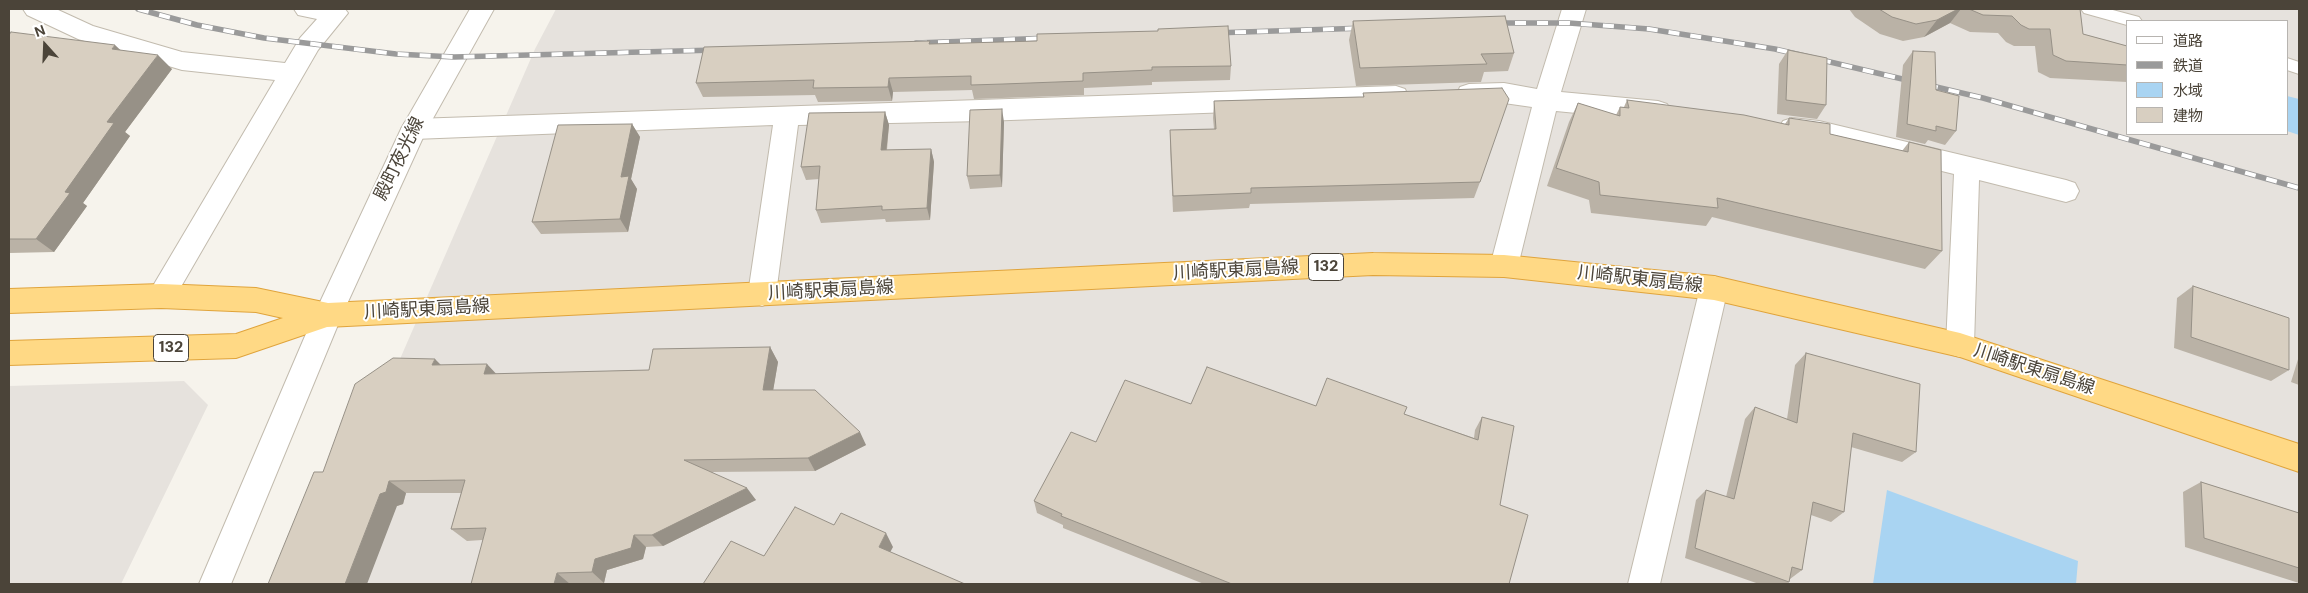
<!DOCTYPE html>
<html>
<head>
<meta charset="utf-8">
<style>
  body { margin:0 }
  #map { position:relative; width:2308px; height:593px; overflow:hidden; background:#f6f3ec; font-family:"DM Sans","Noto Sans JP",sans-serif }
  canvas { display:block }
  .frame { position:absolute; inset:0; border:10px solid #4b4439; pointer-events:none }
  .legend { position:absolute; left:2126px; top:20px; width:162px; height:115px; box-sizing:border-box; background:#fff; border:1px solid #b7b4b0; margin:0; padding:6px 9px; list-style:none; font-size:15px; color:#4b4439 }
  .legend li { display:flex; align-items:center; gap:10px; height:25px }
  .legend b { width:25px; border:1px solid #b7b4b0 }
  .north { position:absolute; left:20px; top:20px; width:50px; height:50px; -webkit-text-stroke:4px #fff; paint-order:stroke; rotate:340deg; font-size:14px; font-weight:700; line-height:20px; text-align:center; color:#4b4439 }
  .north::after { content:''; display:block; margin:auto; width:18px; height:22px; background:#4b4439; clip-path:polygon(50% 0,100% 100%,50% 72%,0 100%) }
</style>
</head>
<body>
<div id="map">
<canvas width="2308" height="593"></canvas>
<div class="frame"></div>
<ul class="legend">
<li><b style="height:6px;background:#fff"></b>道路</li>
<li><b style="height:6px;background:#9a9a9a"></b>鉄道</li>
<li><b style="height:14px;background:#a9d4f2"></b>水域</li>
<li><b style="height:14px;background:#d8cfc1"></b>建物</li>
</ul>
<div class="north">N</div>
</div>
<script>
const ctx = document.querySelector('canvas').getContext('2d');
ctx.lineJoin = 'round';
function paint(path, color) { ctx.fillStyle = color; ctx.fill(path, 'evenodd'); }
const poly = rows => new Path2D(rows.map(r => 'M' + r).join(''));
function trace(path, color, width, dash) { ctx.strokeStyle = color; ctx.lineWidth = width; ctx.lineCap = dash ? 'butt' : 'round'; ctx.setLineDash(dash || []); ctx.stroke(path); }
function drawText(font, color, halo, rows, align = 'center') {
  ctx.font = font + ' "DM Sans","Noto Sans JP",sans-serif'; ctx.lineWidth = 4; ctx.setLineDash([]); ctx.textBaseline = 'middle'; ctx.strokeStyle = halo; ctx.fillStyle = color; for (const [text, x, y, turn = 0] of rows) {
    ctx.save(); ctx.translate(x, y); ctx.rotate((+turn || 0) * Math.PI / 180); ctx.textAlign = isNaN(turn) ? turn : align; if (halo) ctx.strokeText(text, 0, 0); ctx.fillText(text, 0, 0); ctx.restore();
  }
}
paint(poly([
  [556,9,2299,9,2299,584,302,584,535,49],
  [2127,21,2287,21,2287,134,2127,134],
  [184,381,208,405,121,584,9,584,9,386]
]), '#e6e2dd');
paint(poly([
  [2287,96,2299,99,2299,135,2287,131],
  [1887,490,2078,561,2076,584,1873,584]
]), '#a9d4f2');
const service = poly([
  [2081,9,2109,9,2139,17,2142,21,2127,21,2127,25,2084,13,2081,9],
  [2287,58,2299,62,2299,74,2287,70,2287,58]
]);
const minor = poly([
  [23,9,56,9,93,26,182,52,285,63,300,38,317,19,298,15,294,9,345,9,348,13,318,50,171,304,161,308,151,304,147,296,275,80,182,70,78,39,27,15,23,9],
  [1562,9,1586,9,1561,92,1658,101,1667,104,1671,111,1667,118,1658,121,1556,111,1518,266,1514,274,1504,277,1494,274,1490,266,1532,107,1504,103,1469,104,1460,101,1457,94,1460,87,1469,84,1504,83,1537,89,1562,9],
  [1396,86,1405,89,1408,96,1405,103,1396,106,983,121,798,125,776,294,772,302,762,306,752,302,748,294,773,125,414,139,405,136,401,129,405,122,414,119,1396,86],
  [1792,118,1819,121,2066,180,2075,183,2079,191,2075,199,2066,202,1979,180,1974,345,1970,354,1960,357,1950,354,1946,345,1954,174,1819,141,1783,135,1779,128,1783,121,1792,118]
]);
const tertiary = poly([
  [470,9,494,9,426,131,342,315,231,584,199,584,314,315,401,129,470,9],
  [1714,276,1724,280,1728,288,1660,584,1628,584,1700,288,1704,280,1714,276]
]);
const trunk = poly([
  [1373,253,1504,255,1714,276,1960,333,2299,444,2299,472,1960,357,1714,300,1504,277,1373,275,327,327,236,358,9,365,9,341,236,334,283,318,256,312,161,308,9,313,9,289,161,284,256,288,328,303,1373,253]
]);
trace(service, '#c2bbae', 2);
trace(minor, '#c2bbae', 2);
trace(tertiary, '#c2bbae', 2);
trace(trunk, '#e0a43c', 2);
paint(service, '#fff');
paint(minor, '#fff');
paint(tertiary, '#fff');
paint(trunk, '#ffd985');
const rail = poly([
  [138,9,197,25,264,38,396,54,454,57,716,50],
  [1493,23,1569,23,1649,29,1775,49,1983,98,2299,188],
  [1213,33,1366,28],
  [916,43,1051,38]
]);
trace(rail, '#9a9a9a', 5.5);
trace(rail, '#fff', 4, [11]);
paint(poly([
  [1849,9,2080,9,2083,34,2127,46,2127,82,2050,78,2038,72,2035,46,2014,46,2006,42,1998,33,1970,32,1950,23,1924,37,1903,41,1880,34,1855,17],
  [1353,21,1514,53,1508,71,1484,72,1481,82,1356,86,1349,40],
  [9,35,121,50,172,69,125,132,130,136,83,203,87,206,54,252,9,253],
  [930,44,1231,66,1230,80,1152,82,1152,85,1084,88,1084,95,974,99,972,90,893,92,892,101,818,102,815,95,703,97,696,83],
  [1788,50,1826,105,1817,119,1777,114,1779,64],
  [1913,51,1936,90,1956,131,1945,145,1928,140,1925,144,1896,137,1903,65],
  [1363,93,1480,182,1474,198,1250,204,1249,208,1173,212,1170,147,1170,130,1214,129,1213,118,1214,101,1359,97,1363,97],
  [1627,100,1785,124,1789,118,1830,134,1902,151,1909,142,1942,251,1925,269,1712,217,1706,226,1591,213,1589,200,1547,186,1569,122,1578,103,1616,115,1620,107,1624,107],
  [885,112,889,125,887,150,931,149,934,162,930,220,886,222,885,219,821,223,816,210,819,179,806,180,801,167],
  [1004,122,1002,187,970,189,967,176],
  [632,124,640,137,631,179,637,189,628,232,541,234,532,222],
  [2193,286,2289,370,2271,381,2174,348,2177,298],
  [770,347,778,362,773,390,866,445,815,471,712,472,756,500,663,546,646,547,643,559,607,570,604,583,570,584,482,540,467,541,451,529,461,493,406,493,403,504,397,506,323,472,441,365,496,374,649,370],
  [1806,353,1916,452,1902,462,1851,447,1844,512,1831,522,1811,515,1802,570,1790,579,1789,582,1787,584,1759,584,1685,558,1696,500,1706,490,1726,497,1745,419,1755,407,1787,419,1795,365],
  [2299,356,2299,385,2291,382],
  [1191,404,1316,406,1404,414,1474,438,1475,430,1482,417,1500,505,1509,584,1204,584,1063,528,1063,525,1037,513,1034,501,1096,442],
  [2201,482,2299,513,2299,583,2185,547,2183,492]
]), '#bab2a6');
paint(poly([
  [1958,9,1961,9,1950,23,1924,37,1937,20],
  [115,45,130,59,112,49],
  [158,55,172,69,125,132,130,136,83,203,87,206,54,252,36,239,107,122],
  [889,78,893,92,892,101,888,87],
  [1002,109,1004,122,1002,187,1000,175],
  [885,112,889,125,885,163,881,150],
  [632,124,640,137,631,179,637,189,628,232,620,219,621,177],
  [931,149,934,162,930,220,927,208],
  [770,347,778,362,771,403,763,390],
  [435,359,449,373,432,365],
  [487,364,501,379,484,374],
  [860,432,866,445,815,471,808,458],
  [389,481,406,493,403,504,397,506,367,584,345,584,380,494],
  [747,488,756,500,663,546,652,535],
  [886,533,893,547,886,560,879,547],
  [634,535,646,547,643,559,607,570,604,583,592,572,595,559],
  [557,573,570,584,554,584]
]), '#979187');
const building = poly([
  [1879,9,1958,9,1937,20,1916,24,1892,17,1879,9],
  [1969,9,2080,9,2083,34,2127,46,2127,65,2066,61,2053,55,2050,29,2029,29,2021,25,2012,16,1983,15,1969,9],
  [1505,16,1514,53,1481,54,1487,64,1360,68,1353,21,1505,16],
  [1228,26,1231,66,1152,67,1152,70,1083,73,1083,81,1003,84,971,85,971,76,889,78,888,87,813,88,814,80,696,83,704,47,930,41,929,44,1037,41,1037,34,1158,31,1158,29,1228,26],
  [11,32,115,45,112,49,158,55,107,122,114,123,65,192,70,193,36,239,9,239,9,35,11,32],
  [1788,50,1827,58,1826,105,1786,100,1788,50],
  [1913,51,1935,52,1936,90,1959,96,1956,131,1936,126,1936,131,1907,124,1913,51],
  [1502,88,1509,99,1480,182,1251,188,1251,193,1173,196,1170,130,1216,129,1214,101,1359,97,1364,97,1363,93,1502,88],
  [1627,100,1744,115,1789,125,1789,118,1830,124,1830,134,1908,152,1909,142,1941,150,1942,251,1717,198,1718,208,1600,195,1599,182,1556,168,1578,103,1620,116,1620,107,1629,108,1627,100],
  [1002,109,1000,175,967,176,970,110,1002,109],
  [885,112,881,150,931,149,927,208,882,210,882,206,816,210,820,166,801,167,809,113,885,112],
  [632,124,621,177,629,176,620,219,532,222,558,125,632,124],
  [2193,286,2289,318,2289,370,2191,337,2193,286],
  [770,347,763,390,815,390,860,432,808,458,684,460,747,488,652,535,634,535,631,548,595,559,592,572,557,573,554,584,471,584,486,528,451,529,465,480,389,481,386,492,380,494,345,584,268,584,314,472,323,472,355,384,393,358,435,359,432,365,487,364,484,374,649,370,653,349,770,347],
  [1806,353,1920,384,1916,452,1853,433,1844,512,1813,502,1802,570,1792,567,1789,582,1695,548,1706,490,1734,499,1755,407,1797,423,1806,353],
  [1207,367,1316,406,1327,378,1407,407,1404,414,1478,440,1482,417,1514,426,1500,505,1528,515,1509,584,1232,584,1061,516,1062,514,1034,501,1071,432,1096,442,1125,380,1191,404,1207,367],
  [2201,482,2299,513,2299,568,2204,538,2201,482],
  [795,507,834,525,841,513,886,533,879,547,965,584,703,584,731,541,764,556,795,507]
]);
paint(building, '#d8cfc1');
trace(building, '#979187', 1);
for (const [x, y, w] of [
  [1326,267,35],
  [171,348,35]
]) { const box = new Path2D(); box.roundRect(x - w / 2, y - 13.5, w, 27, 4); ctx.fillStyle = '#fff'; ctx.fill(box); trace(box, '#4b4439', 1); }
drawText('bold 16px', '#4b4439', null, [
  ["132",1326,267],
  ["132",171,348]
]);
drawText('18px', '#4b4439', '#fff', [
  ["殿町夜光線",400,159,-64],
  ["川崎駅東扇島線",1236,271,-3],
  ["川崎駅東扇島線",1640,280,6],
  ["川崎駅東扇島線",831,291,-3],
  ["川崎駅東扇島線",427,310,-3],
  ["川崎駅東扇島線",2034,370,18]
]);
</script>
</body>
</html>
